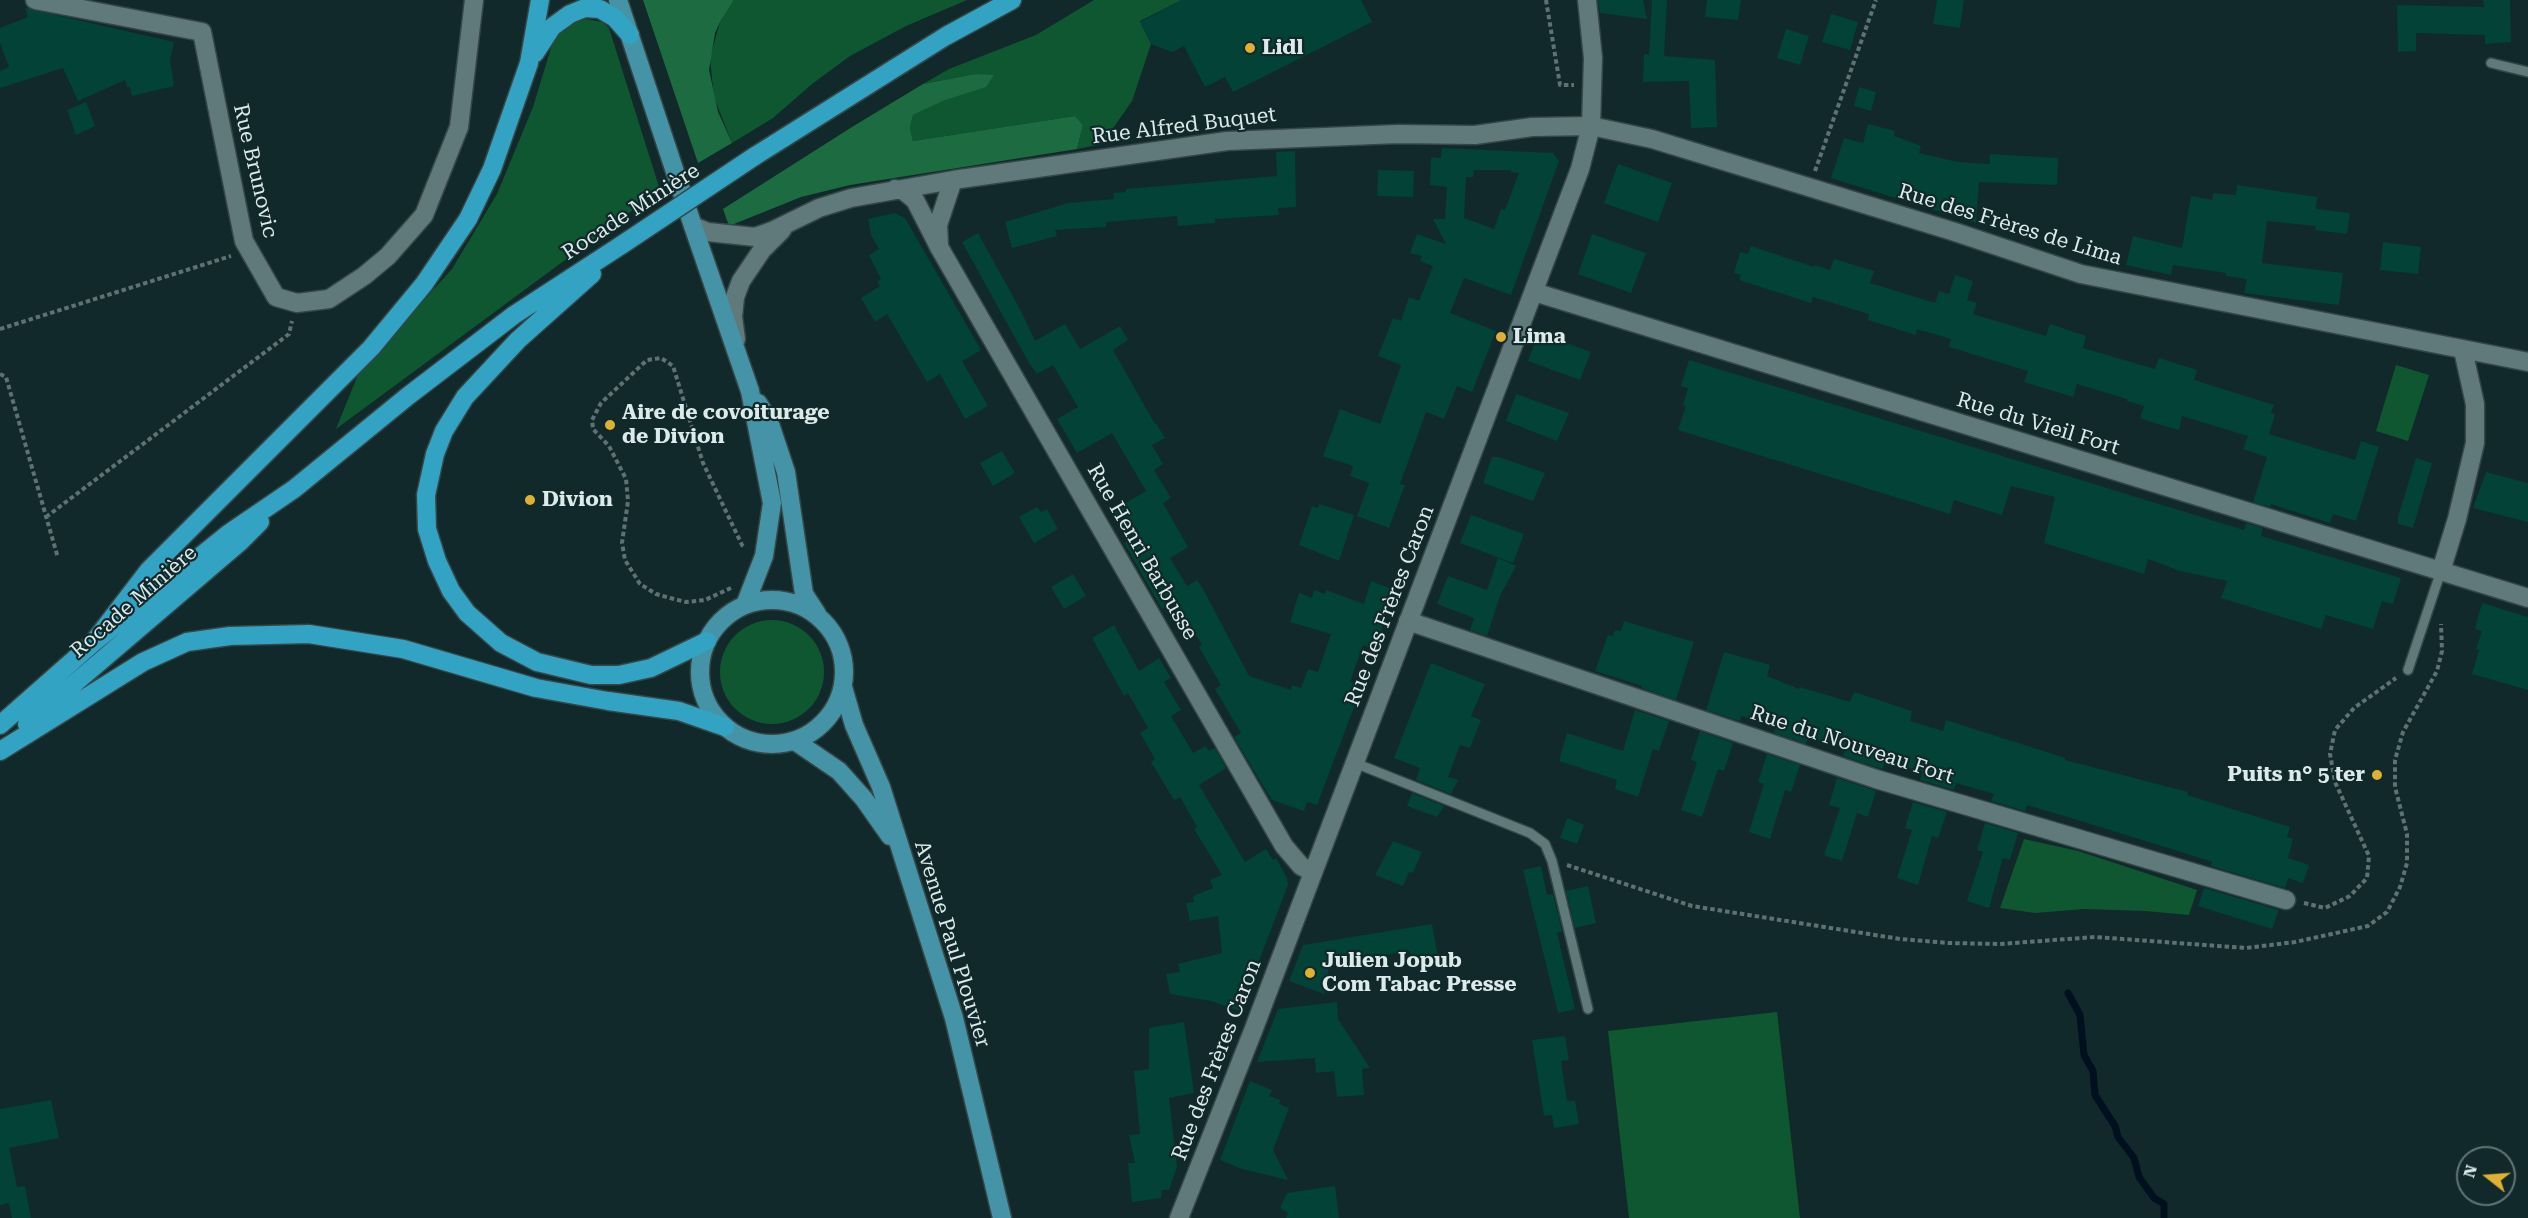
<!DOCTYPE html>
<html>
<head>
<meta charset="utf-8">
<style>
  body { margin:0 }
  #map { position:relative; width:2528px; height:1218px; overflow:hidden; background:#11292a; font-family:"Roboto Serif",serif }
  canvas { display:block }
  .north { position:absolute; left:2456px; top:1146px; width:60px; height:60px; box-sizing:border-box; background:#11292a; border:2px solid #627677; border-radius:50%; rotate:287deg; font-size:16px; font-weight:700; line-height:24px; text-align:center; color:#dceaeb }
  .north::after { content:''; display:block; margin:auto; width:21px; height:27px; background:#deb133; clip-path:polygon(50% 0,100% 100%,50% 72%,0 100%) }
</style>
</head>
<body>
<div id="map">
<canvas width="2528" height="1218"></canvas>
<div class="north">N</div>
</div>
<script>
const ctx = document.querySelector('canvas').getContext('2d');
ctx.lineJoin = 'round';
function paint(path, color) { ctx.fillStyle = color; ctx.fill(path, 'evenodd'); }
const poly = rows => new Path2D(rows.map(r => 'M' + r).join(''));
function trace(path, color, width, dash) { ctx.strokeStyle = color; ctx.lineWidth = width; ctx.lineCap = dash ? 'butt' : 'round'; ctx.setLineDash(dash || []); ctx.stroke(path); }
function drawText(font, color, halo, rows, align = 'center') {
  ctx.font = font + ' "Roboto Serif",serif'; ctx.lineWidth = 4.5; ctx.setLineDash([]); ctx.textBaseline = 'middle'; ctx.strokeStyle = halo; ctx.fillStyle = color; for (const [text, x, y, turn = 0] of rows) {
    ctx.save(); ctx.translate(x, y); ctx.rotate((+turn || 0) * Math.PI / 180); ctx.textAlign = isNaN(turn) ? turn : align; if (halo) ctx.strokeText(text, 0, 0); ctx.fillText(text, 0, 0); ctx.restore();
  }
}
paint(poly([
  [734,0,967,0,906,26,850,56,812,84,773,118,732,143,714,97,710,58,720,22],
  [1094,0,1182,0,1140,21,1151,44,1132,101,1102,144,1077,149,1083,125,1075,116,913,141,910,128,913,115,994,76,975,74,923,84,949,69,1036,35],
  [586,19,602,22,609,28,660,190,336,429,359,372,452,269,497,194,533,107,554,38,568,25],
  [2396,365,2429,375,2408,441,2376,431],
  '720 672a52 52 0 1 1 104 0a52 52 0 1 1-104 0Z',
  [2024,839,2078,851,2197,890,2189,915,2145,911,2084,909,2035,913,2000,908],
  [1777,1012,1800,1218,1629,1218,1608,1031]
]), '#0f5731');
paint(poly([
  [643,0,734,0,720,22,715,33,709,70,718,112,732,143,698,163],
  [975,74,994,75,986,87,945,100,913,115,910,128,913,141,1075,116,1083,125,1077,149,850,185,801,197,729,226,723,209,852,127,923,84]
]), '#1d6c41');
trace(poly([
  [2068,993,2080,1015,2084,1055,2093,1071,2095,1095,2115,1126,2118,1137,2134,1158,2139,1177,2154,1198,2164,1204,2164,1218]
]), '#00101e', 7);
paint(poly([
  [1182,0,1361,0,1372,22,1233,92,1225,77,1205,87,1184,46,1172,52,1151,44,1140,22],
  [1598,0,1643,0,1647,19,1600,13],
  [1652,0,1667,0,1664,56,1715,60,1717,127,1691,128,1689,81,1643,82,1644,54,1649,55],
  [1707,0,1741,0,1738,20,1705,17],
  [1937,0,1964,0,1960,28,1933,24],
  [2483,0,2510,0,2511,42,2485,44,2485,35,2416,33,2416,51,2398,52,2397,5,2484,7],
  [25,8,174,42,170,60,174,86,132,96,130,87,127,87,125,80,78,101,63,68,0,88,0,71,9,67,0,43,0,28,28,17],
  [1831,14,1858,22,1850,50,1822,42],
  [1786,29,1809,36,1800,65,1777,58],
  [1859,87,1876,92,1871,111,1854,106],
  [86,102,95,126,76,135,67,110],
  [1868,124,1895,131,1894,136,1921,146,1919,153,1958,162,1990,164,1990,154,2058,158,2057,185,1979,182,1976,223,1831,178,1844,138,1863,143],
  [1442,148,1553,153,1559,161,1511,295,1464,278,1450,313,1496,331,1472,392,1457,386,1444,419,1426,412,1400,484,1405,485,1389,528,1357,516,1369,483,1350,476,1353,466,1323,456,1340,409,1380,424,1401,365,1378,356,1393,318,1401,321,1409,297,1419,301,1433,266,1420,261,1422,256,1410,253,1417,234,1446,244,1433,219,1445,219,1447,187,1430,185,1431,157,1441,158],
  [1474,170,1511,170,1511,172,1519,173,1505,210,1501,209,1494,229,1464,218,1466,177,1473,177],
  [1295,151,1296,207,1278,208,1279,215,1215,219,1215,223,1178,226,1177,216,1106,222,1106,227,1055,230,1057,236,1012,248,1005,222,1068,203,1114,199,1113,193,1126,192,1126,189,1277,176,1276,152],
  [1618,164,1672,183,1658,222,1604,203],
  [1378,170,1414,171,1413,197,1377,196],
  [2237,185,2317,197,2316,209,2350,213,2347,234,2315,230,2316,226,2267,221,2262,263,2343,273,2339,305,2244,293,2247,279,2226,276,2226,273,2173,265,2171,275,2126,265,2133,236,2182,248,2191,196,2212,200,2213,193,2236,195],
  [895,213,905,218,981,350,962,361,988,406,965,419,940,374,927,382,887,314,875,322,861,298,880,286,877,282,881,279,869,255,879,249,871,235,868,219],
  [978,233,1021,311,1035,341,1065,324,1080,349,1120,326,1128,340,1113,350,1155,424,1156,423,1165,438,1152,445,1163,464,1154,470,1171,498,1163,503,1188,547,1170,558,1187,586,1197,580,1202,587,1249,676,1291,690,1292,685,1301,688,1308,669,1318,672,1331,634,1290,622,1299,593,1312,598,1314,590,1325,594,1326,590,1364,604,1371,581,1392,589,1386,603,1390,604,1375,649,1363,645,1350,682,1362,686,1317,805,1307,802,1304,811,1272,800,1250,764,1234,737,1241,733,1215,689,1221,685,1199,647,1202,645,1175,602,1162,609,1124,543,1128,541,1111,512,1146,491,1112,433,1077,453,1057,419,1078,407,1053,365,1037,374,1029,363,962,242],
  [1592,234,1646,253,1631,293,1578,274],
  [2383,242,2421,247,2418,274,2380,270],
  [1751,246,1814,267,1815,265,1830,270,1834,259,1874,271,1870,283,1935,303,1939,291,1949,294,1955,275,1973,281,1967,300,1977,303,1973,314,2046,336,2050,324,2086,336,2083,348,2155,369,2159,358,2197,370,2194,380,2274,405,2271,413,2275,415,2269,434,2355,460,2361,441,2379,447,2356,521,2333,514,2330,523,2271,504,2270,507,2253,502,2267,457,2243,449,2248,436,2182,416,2179,430,2154,423,2140,418,2144,406,2127,401,2127,399,2077,384,2073,397,2024,382,2028,371,1949,347,1951,339,1917,329,1916,335,1868,320,1869,314,1813,297,1811,303,1739,280,1741,275,1734,273,1740,252,1748,254],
  [1538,333,1591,352,1580,380,1528,361],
  [1689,360,2244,530,2246,523,2263,528,2261,536,2401,578,2393,604,2382,601,2373,629,2326,615,2321,629,2221,598,2227,581,2180,571,2148,559,2144,574,2044,543,2055,497,2011,486,2002,515,1954,500,1950,514,1678,430,1686,406,1683,405,1688,388,1681,386],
  [1516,394,1569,413,1557,441,1506,421],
  [1002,451,1015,473,993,486,980,463],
  [1492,457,1499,457,1545,473,1533,501,1483,483],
  [2416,458,2432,463,2413,528,2398,524,2398,517],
  [2486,472,2528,483,2528,522,2473,508],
  [1319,504,1354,515,1339,561,1299,545,1312,506,1318,508],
  [1037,507,1041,512,1047,509,1058,529,1034,543,1019,517],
  [1471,515,1524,534,1513,563,1460,543],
  [1498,558,1516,566,1500,596,1487,636,1470,630,1474,618,1437,604,1448,576,1487,590],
  [1073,574,1086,596,1064,609,1051,587],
  [2482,603,2528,617,2528,690,2472,674,2479,650,2476,649,2482,631,2475,629],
  [1624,621,1694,642,1676,700,1642,688,1642,686,1595,671,1608,635,1613,636,1615,630,1621,631],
  [1114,625,1139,671,1159,658,1171,678,1164,682,1181,710,1171,716,1193,753,1206,746,1209,751,1215,748,1226,768,1199,785,1245,862,1266,849,1273,860,1276,858,1287,878,1288,885,1240,1011,1211,1001,1170,994,1166,974,1180,972,1178,964,1222,953,1218,916,1190,921,1186,903,1194,902,1193,896,1213,888,1210,880,1222,875,1194,829,1197,827,1180,797,1174,800,1151,762,1155,759,1140,733,1148,728,1128,693,1124,696,1092,638],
  [1724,652,1770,665,1767,676,1799,689,1800,687,1850,702,1854,692,1912,711,1910,721,1943,731,1946,720,2065,758,2065,760,2188,792,2187,795,2290,827,2287,837,2293,839,2288,858,2309,865,2303,883,2288,878,2285,888,2211,866,2212,862,2210,861,2071,818,2027,805,2025,811,1991,801,1994,794,1956,783,1954,790,1920,780,1922,772,1885,761,1883,769,1879,768,1843,756,1845,748,1808,737,1806,744,1774,733,1776,727,1741,716,1740,721,1706,710],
  [1431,663,1485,684,1471,716,1481,720,1470,748,1460,745,1448,777,1458,780,1451,794,1416,780,1420,768,1394,758],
  [1635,710,1669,721,1659,751,1653,749,1638,797,1615,789,1617,780,1559,761,1567,733,1623,751],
  [1700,731,1733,743,1724,771,1718,769,1702,817,1681,810,1697,762,1691,760],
  [1767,754,1800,765,1791,792,1785,790,1770,839,1749,832,1764,784,1758,782],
  [1837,778,1876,791,1868,817,1857,813,1842,861,1824,855,1840,808,1829,805],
  [1412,793,1444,806,1437,817,1407,806],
  [1913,802,1947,812,1938,838,1932,836,1918,885,1897,878,1912,830,1905,828],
  [1567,818,1584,825,1577,844,1560,838],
  [1985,823,2018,833,2010,860,2003,858,1989,908,1967,901,1983,852,1977,850],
  [1393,841,1422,852,1413,873,1409,872,1403,886,1375,875],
  [1541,866,1547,895,1553,894,1562,931,1557,933,1575,1009,1558,1013,1523,870],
  [1588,886,1596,923,1575,928,1566,891],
  [2204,888,2279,910,2272,929,2198,906],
  [1432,924,1439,962,1413,966,1410,951,1330,963,1324,994,1289,981,1303,945],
  [1337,1002,1338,1019,1370,1068,1362,1069,1364,1095,1337,1097,1334,1071,1316,1073,1315,1058,1257,1062,1278,1009],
  [1184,1022,1194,1093,1169,1098,1177,1167,1169,1190,1162,1190,1161,1198,1132,1202,1128,1163,1135,1163,1129,1135,1140,1134,1134,1071,1149,1069,1149,1028],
  [1565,1036,1569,1060,1561,1061,1567,1101,1575,1101,1579,1124,1554,1128,1552,1115,1544,1116,1532,1040],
  [1250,1081,1272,1090,1269,1096,1281,1100,1279,1104,1289,1108,1273,1150,1288,1180,1242,1169,1220,1160],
  [51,1100,59,1138,9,1148,17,1187,25,1186,31,1218,12,1218,9,1203,0,1205,0,1109],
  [1335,1186,1339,1218,1286,1218,1288,1213,1280,1208,1287,1193]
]), '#024237');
const lane = poly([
  [2491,63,2528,72],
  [2408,670,2441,571],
  [1355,763,1530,833,1545,844,1552,861,1588,1009]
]);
const street = poly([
  [35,0,202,32,244,241,276,297,297,303,329,299,364,276,388,256,424,215,459,127,474,0],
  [895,189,904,191,915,200,939,247,1284,846,1301,866,1313,872],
  [693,226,708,232,755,237,772,231,819,208,851,198,953,180,1227,141,1398,134,1475,135,1532,127,1591,126,1652,139,1955,232,2081,274,2528,362],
  [939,245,938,225,953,180],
  [1534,292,2528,598],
  [736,339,733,317,735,297,741,281,762,250,782,230],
  [2441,571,2457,519,2475,443,2475,404,2463,350],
  [1408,621,1876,779,2286,900]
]);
const secondary = poly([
  [1179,1218,1253,1031,1580,169,1591,126,1593,58,1587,0]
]);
const primary = poly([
  [618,0,693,226,750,391,772,503,764,556,745,605],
  [758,403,769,421,786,472,804,594,817,614],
  '700 672a72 72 0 1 1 144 0a72 72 0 1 1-144 0Z',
  [843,687,854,725,881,787,954,1018,1002,1218],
  [795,741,839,771,864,799,890,836]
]);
const highway = poly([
  [535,53,552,27,570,14,585,8,600,9,615,18,630,35],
  [755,156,946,36,1012,0],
  [592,274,518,340,465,397,444,431,435,454,426,495,427,529,437,561,451,591,467,613,501,643,537,662,591,675,619,675,651,668,707,641],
  [93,643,149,570,371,348,424,284,468,219,492,169,529,63,540,0],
  [27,724,240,542,260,522],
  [0,725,93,643,228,534,294,489,408,396,514,315,623,244],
  [0,751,143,662,187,642,230,636,309,634,403,649,536,688,608,701,679,711,725,727]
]);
trace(lane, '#354647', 12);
trace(street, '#354647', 21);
trace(secondary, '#354647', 21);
trace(primary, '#354647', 21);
trace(highway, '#354647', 21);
trace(poly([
  [1546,0,1560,85,1574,85],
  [1815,171,1876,0],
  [0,329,231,256],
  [0,374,6,377,58,558],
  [46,517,289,334,292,321],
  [731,588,705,600,686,602,670,598,656,594,640,584,625,560,622,543,628,501,626,479,609,446,593,429,592,420,601,403,647,360,661,358,673,366,703,463,742,545,745,547],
  [1567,865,1692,906,1900,939,1948,943,2000,944,2095,937,2246,948,2295,942,2368,926,2387,912,2400,887,2407,863,2407,834,2395,787,2395,760,2403,732,2437,671,2442,651,2441,624],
  [2304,903,2325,908,2350,896,2367,878,2369,856,2335,782,2330,754,2335,730,2354,708,2396,678]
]), '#5e7273', 4, [4.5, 3]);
trace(lane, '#607a7b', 9);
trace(street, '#607a7b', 18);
trace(secondary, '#607a7b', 18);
trace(primary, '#4593a6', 18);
trace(highway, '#33a3c3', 18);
const highwayBridge = poly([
  [623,244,755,156]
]);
trace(highwayBridge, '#354647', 21, []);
trace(highwayBridge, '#33a3c3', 18);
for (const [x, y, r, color] of [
  [1250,48,6,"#deb133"],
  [1501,337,6,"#deb133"],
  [610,425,6,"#deb133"],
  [530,500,6,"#deb133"],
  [2377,775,6,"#deb133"],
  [1310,973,6,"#deb133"]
]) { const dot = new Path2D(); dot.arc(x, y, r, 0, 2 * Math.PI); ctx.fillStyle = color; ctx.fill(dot); trace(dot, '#11292a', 2); }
drawText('bold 21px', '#dceaeb', '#11292a', [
  ["Lidl",1262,48],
  ["Lima",1513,337],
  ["Aire de covoiturage",622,413],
  ["de Divion",622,437],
  ["Divion",542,500],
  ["Puits n° 5 ter",2365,775,"right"],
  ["Julien Jopub",1322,961],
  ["Com Tabac Presse",1322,985]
], 'left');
drawText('21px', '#dceaeb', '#11292a', [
  ["Rue Alfred Buquet",1184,126,-7],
  ["Rue Brunovic",255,171,77],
  ["Rocade Minière",631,212,-33],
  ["Rue des Frères de Lima",2010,225,17],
  ["Rue du Vieil Fort",2038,424,17],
  ["Rue Henri Barbusse",1142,552,60],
  ["Rocade Minière",134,602,-41],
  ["Rue des Frères Caron",1390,606,-69],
  ["Rue du Nouveau Fort",1852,745,18],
  ["Avenue Paul Plouvier",952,944,73],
  ["Rue des Frères Caron",1217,1060,-69]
]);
</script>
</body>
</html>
